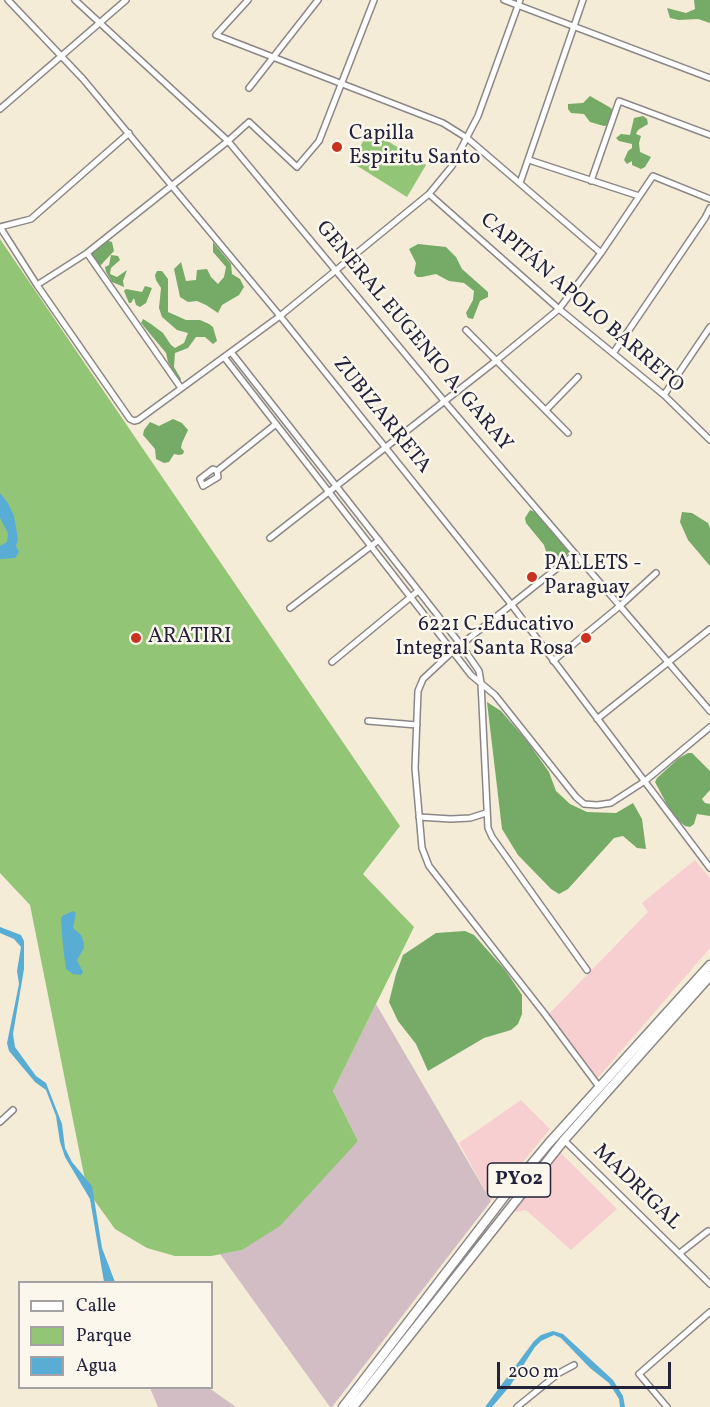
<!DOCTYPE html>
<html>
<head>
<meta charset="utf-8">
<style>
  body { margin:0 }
  #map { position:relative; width:710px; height:1407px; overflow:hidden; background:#f4ecd6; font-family:Vollkorn,serif }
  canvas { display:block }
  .legend { position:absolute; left:18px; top:1281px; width:195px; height:108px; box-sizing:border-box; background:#fbf7ec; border:2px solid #a4a2a5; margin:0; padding:8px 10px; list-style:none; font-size:18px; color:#22223b }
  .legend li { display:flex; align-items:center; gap:12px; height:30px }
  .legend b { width:30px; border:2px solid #a4a2a5 }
  .scale { position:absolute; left:497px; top:1362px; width:174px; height:27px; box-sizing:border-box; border:3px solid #22223b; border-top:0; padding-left:8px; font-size:18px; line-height:21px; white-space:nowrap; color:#22223b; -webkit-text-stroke:4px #fbf7ec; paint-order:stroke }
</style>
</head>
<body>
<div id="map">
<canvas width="710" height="1407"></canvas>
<ul class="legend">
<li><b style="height:8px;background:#fff"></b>Calle</li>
<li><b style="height:16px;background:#93c576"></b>Parque</li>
<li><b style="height:16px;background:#59add5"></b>Agua</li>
</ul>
<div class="scale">200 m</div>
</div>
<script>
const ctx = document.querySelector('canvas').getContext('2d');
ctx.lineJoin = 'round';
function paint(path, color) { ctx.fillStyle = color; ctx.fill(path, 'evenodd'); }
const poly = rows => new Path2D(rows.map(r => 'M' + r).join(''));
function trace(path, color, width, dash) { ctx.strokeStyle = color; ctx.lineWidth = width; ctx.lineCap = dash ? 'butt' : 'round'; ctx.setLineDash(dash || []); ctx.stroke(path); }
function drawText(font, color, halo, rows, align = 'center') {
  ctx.font = font + ' Vollkorn,serif'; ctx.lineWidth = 5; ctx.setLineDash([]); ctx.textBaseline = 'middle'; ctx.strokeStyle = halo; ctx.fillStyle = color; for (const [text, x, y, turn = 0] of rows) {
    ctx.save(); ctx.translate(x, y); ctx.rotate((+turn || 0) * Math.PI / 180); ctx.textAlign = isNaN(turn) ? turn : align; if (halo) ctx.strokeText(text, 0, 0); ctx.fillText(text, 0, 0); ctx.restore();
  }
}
paint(poly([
  [695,860,710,878,710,948,596,1080,547,1016,648,912,642,903],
  [521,1100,550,1129,491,1201,459,1143],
  [560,1152,617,1209,571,1250,526,1210,510,1213]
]), '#f7cfd0');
paint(poly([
  [376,1004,491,1201,332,1407,330,1407,220,1254,242,1250,358,1141,333,1091],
  [150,1388,209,1388,236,1407,158,1407]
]), '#d2bdc5');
paint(poly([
  [370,130,426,165,407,197,351,162],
  [0,239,400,826,363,874,414,927,333,1091,358,1141,280,1226,242,1250,211,1256,175,1256,147,1248,115,1229,87,1190,30,905,0,873]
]), '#93c576');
paint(poly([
  [694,0,710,0,710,23,698,19,679,20,670,18,667,8,686,13,695,9],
  [590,96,611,108,616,116,612,125,604,126,590,122,584,114,571,113,568,109,568,104,583,103],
  [643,116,647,119,648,124,638,130,636,134,641,136,639,143,640,152,651,157,645,167,641,169,632,165,632,161,627,164,624,160,628,151,632,148,632,144,619,141,616,138,621,134,630,135,634,118],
  [105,240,112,242,114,251,100,266,91,255,92,252],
  [213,242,231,264,232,274,240,279,244,287,239,295,222,305,218,313,206,305,197,301,188,302,180,297,174,269,181,262,186,281,196,280,197,270,207,269,211,277,218,284,224,277,226,267,213,252],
  [418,244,446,247,456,257,462,269,488,292,488,297,480,301,473,319,468,318,466,313,473,300,474,291,464,283,449,281,436,274,422,277,417,277,414,273,416,263,409,249],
  [111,255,118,256,120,260,111,268,110,274,117,277,127,270,123,281,124,287,112,282,106,272,105,267,109,265],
  [157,271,162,271,168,279,168,312,186,320,200,320,209,324,213,327,217,341,213,344,205,337,196,337,188,348,175,353,174,367,181,379,180,383,168,362,166,353,141,323,143,319,151,324,163,333,171,345,175,348,184,343,188,333,177,330,162,317,159,308,161,288,156,280,155,275],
  [145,286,152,288,146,303,140,307,136,305,134,298,131,303,129,303,124,291,126,289,142,292],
  [173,419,182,423,188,430,182,443,181,448,184,451,183,454,179,455,174,454,169,462,164,463,156,459,155,449,143,435,144,430,150,422,159,426],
  [530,510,535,512,544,523,552,528,562,538,569,540,569,552,567,555,557,558,550,564,544,545,526,523,525,518],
  [682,512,692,513,708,523,710,528,710,566,688,540,680,522],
  [487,702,501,711,527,741,549,772,556,791,570,804,587,812,616,813,633,803,642,819,646,849,637,848,623,836,614,838,568,889,559,894,551,889,518,855,502,829],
  [688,753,692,753,710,771,710,790,702,799,705,803,710,804,710,816,697,814,694,824,690,827,685,826,673,816,655,782,657,778,679,758],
  [465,931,474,935,506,971,522,995,522,1014,518,1024,511,1030,484,1038,428,1071,416,1044,398,1021,389,1002,396,974,403,955,436,933]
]), '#76aa67');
paint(poly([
  [0,493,8,503,14,516,18,539,16,546,19,552,15,558,0,559,0,546,7,542,8,533,0,518],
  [73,911,76,913,73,928,81,935,84,943,84,948,77,960,83,972,81,975,73,974,66,969,63,946,61,920,62,916],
  [0,927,21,935,24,941,24,969,13,1034,15,1047,36,1076,46,1083,62,1124,65,1148,72,1162,92,1186,102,1248,115,1282,104,1282,90,1199,65,1157,60,1142,56,1116,46,1090,35,1082,9,1051,7,1043,19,984,17,971,21,947,14,939,0,933],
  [553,1331,563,1334,613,1380,623,1396,625,1407,620,1407,619,1399,609,1383,590,1368,561,1338,554,1335,541,1341,535,1347,510,1386,492,1407,485,1407,534,1341,541,1335]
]), '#59add5');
const minor = poly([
  [8,0,83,79,280,316,511,604,710,868],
  [75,0,228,141,445,402,710,711],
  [248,0,216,35,443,123,467,138,601,253],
  [504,0,710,78],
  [249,88,318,0],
  [0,109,126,0],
  [129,133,31,219,0,227,37,285,130,419,134,421,138,420,280,316,429,194,452,166,478,116,520,0],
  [529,160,639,196],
  [591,181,619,101,710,135],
  [520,183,583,0],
  [429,194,559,309,664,395,710,440],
  [87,253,181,388],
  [37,285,87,253,228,141,249,122,297,167,319,141,374,0],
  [466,330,568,433],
  [231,352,461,645,479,671,481,683,488,828,492,837,587,970],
  [614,352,705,218,710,208],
  [224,357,471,675,495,695,576,797,584,804,597,805,611,803,645,781,710,727],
  [664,395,710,327],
  [546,410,578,377],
  [217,471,218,477,203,486,200,479,213,469,217,471,276,424],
  [270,538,497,360,559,309,601,253,653,176,710,199],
  [575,554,453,651,423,679,418,691,415,768,422,848,429,866,544,1013,600,1088],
  [290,608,379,540],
  [553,661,621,605,656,573],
  [332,662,418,591],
  [597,719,710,629],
  [368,721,417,725],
  [419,817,451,819,470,818,486,813],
  [0,1122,13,1110],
  [564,1140,710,1284],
  [680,1253,708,1231],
  [517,1407,559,1373,574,1365],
  [667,1407,639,1374,710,1312]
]);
const highway = poly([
  [343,1407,504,1197,549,1143,710,965],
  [353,1407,564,1140,710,976]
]);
trace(minor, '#8b8788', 8);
trace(highway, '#8b8788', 11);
trace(minor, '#fff', 5);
trace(highway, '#fff', 8);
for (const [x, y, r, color] of [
  [337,147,6,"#c8321e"],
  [532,577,6,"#c8321e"],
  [136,638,6,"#c8321e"],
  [586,638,6,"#c8321e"]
]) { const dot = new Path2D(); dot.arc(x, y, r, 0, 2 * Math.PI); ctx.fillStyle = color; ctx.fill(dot); trace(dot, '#fbf7ec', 2); }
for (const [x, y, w] of [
  [519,1180,63]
]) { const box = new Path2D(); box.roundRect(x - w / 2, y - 17, w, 34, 4.5); ctx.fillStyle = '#fbf7ec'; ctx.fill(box); trace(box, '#22223b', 1.5); }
drawText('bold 20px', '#22223b', null, [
  ["PY02",519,1180]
]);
drawText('21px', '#22223b', '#fbf7ec', [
  ["Capilla",349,135],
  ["Espiritu Santo",349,159],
  ["PALLETS -",544,565],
  ["Paraguay",544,589],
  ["6221 C.Educativo",574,626,"right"],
  ["Integral Santa Rosa",574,650,"right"],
  ["ARATIRI",148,638]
], 'left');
drawText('21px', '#22223b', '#fbf7ec', [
  ["CAPITÁN APOLO BARRETO",581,304,41],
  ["GENERAL EUGENIO A. GARAY",413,337,50],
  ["ZUBIZARRETA",381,416,51],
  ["MADRIGAL",636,1188,44]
]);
</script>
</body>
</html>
